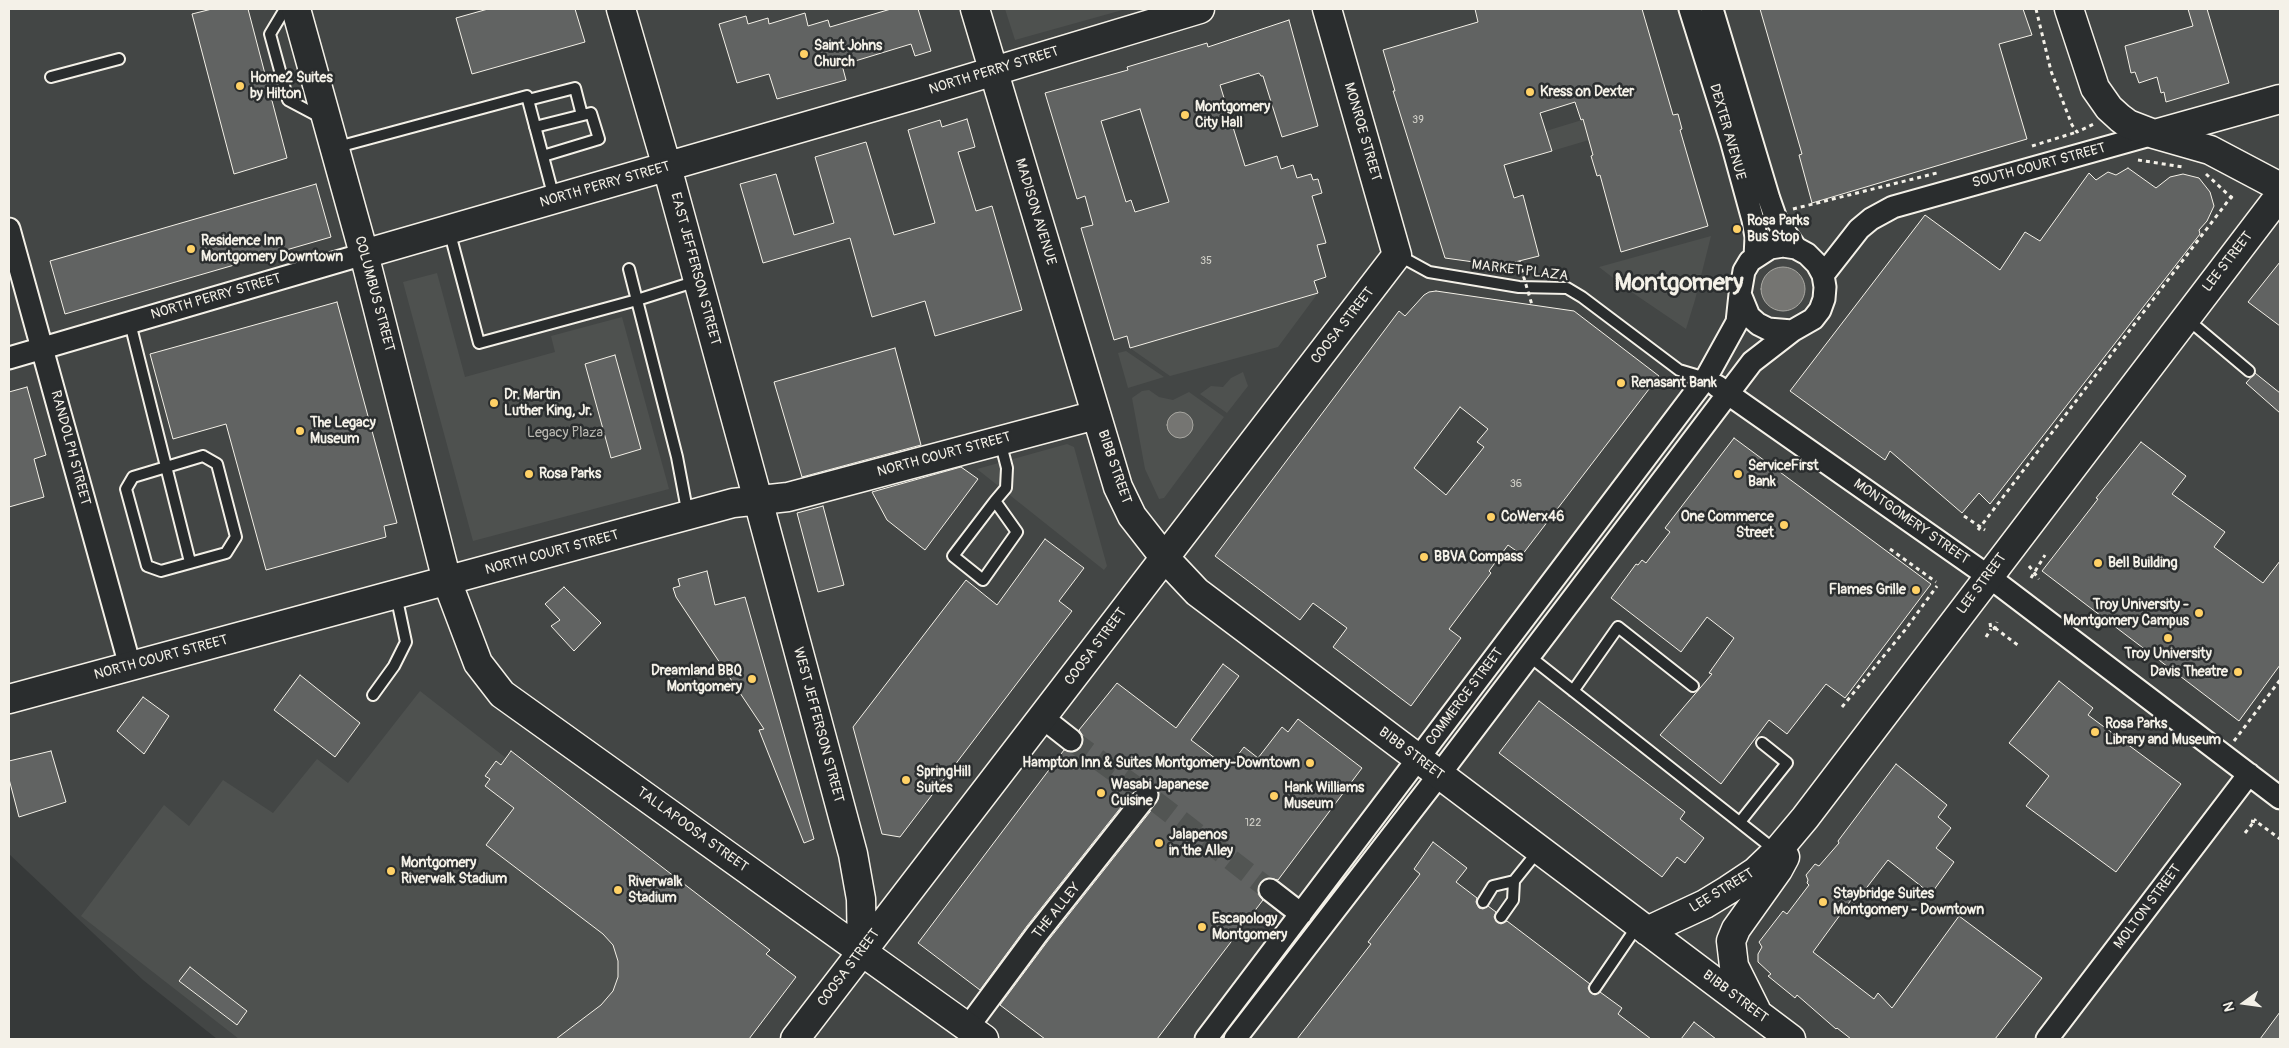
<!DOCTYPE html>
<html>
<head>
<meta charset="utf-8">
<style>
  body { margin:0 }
  #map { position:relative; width:2289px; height:1048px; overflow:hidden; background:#363939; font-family:Pangolin,sans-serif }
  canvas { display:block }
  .frame { position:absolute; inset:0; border:10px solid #f4f1e8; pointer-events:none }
  .north { position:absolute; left:2219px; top:978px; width:50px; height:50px; -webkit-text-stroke:4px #2a2d2e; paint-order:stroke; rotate:256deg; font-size:14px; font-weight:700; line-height:20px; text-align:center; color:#f4f1e8 }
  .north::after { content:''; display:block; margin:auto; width:18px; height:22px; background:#f4f1e8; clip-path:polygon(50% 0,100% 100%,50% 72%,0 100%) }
</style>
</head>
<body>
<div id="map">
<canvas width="2289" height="1048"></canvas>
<div class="frame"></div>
<div class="north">N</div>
</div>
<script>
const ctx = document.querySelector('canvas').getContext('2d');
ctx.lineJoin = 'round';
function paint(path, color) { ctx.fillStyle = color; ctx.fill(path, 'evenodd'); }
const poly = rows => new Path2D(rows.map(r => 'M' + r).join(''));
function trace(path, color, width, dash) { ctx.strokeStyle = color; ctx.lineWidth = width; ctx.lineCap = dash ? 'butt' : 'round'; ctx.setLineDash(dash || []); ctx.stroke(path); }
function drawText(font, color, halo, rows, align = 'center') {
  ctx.font = font + ' Pangolin,sans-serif'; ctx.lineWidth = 5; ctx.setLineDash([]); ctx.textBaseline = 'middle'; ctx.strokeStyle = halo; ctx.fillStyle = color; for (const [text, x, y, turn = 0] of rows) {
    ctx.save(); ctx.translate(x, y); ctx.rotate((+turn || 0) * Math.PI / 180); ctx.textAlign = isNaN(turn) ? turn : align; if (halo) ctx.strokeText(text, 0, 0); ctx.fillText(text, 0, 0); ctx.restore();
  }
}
paint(poly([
  [9,9,2280,9,2280,1039,217,1039,143,980,9,854]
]), '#434645');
paint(poly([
  [1005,9,1126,9,1015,40],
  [1667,94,1673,115,1552,151,1546,131],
  [1711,236,1695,300,1686,329,1630,291,1599,267],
  [437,273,465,377,555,352,551,336,622,317,669,489,473,541,403,282],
  [1318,293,1278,347,1170,376,1130,348],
  [1126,351,1164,377,1128,388,1118,353],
  [1243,372,1248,386,1227,413,1200,394,1211,386,1223,387,1231,378],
  [1149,390,1159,397,1173,400,1189,392,1224,417,1164,498,1159,499,1145,469,1132,398,1142,391],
  [1067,444,1074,447,1107,566,1104,570,977,469],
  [420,691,506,758,511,751,770,950,766,954,796,977,749,1039,239,1039,81,916,164,805,189,826,223,780,273,813,317,759,348,783]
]), '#4e514f');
const water = poly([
  '1761 289a22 22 0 1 1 44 0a22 22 0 1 1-44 0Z',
  '1167 425a13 13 0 1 1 26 0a13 13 0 1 1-26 0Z'
]);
paint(water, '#757572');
trace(water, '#a8a7a1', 1);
const building = poly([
  [212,9,248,9,287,158,234,174,192,14,212,9],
  [488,9,575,9,585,42,472,74,456,18,488,9],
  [891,9,918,9,931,51,915,56,911,44,842,65,846,80,777,99,769,74,737,83,719,24,746,16,748,24,768,18,769,24,805,13,808,26,828,20,830,27,891,9],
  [1475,9,1642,9,1673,115,1678,114,1682,129,1680,130,1708,226,1621,252,1600,175,1597,176,1591,156,1593,155,1583,119,1581,120,1575,102,1540,113,1552,151,1504,165,1514,198,1523,195,1539,256,1515,262,1517,268,1445,258,1393,91,1395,91,1383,50,1478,22,1475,9],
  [1760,9,2023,9,2032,35,1999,44,2027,139,1812,203,1799,155,1802,154,1760,9],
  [2188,9,2207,9,2229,83,2166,102,2164,92,2161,93,2157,77,2139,83,2135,72,2131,73,2125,46,2193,26,2188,9],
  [1289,20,1318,126,1282,137,1263,76,1261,76,1259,73,1220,85,1245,166,1277,156,1281,169,1293,165,1297,178,1311,174,1313,180,1318,179,1322,193,1312,196,1326,243,1317,245,1326,277,1314,281,1318,293,1130,348,1127,336,1114,340,1081,228,1093,225,1085,196,1077,199,1045,93,1128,70,1127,67,1207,43,1208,47,1289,20],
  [1140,109,1169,202,1135,212,1131,200,1126,202,1101,121,1140,109],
  [967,119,975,147,958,152,976,211,992,206,1022,310,935,336,925,301,872,317,850,238,763,263,740,184,776,174,794,235,834,223,815,157,866,142,894,235,935,223,908,130,940,120,942,127,967,119],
  [2128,168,2156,188,2170,177,2183,174,2199,178,2210,192,2214,206,2207,221,2199,230,2200,234,1990,504,1979,493,1962,513,1890,451,1885,460,1790,391,1925,215,2000,270,2025,232,2040,241,2089,173,2096,180,2108,172,2116,175,2128,168],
  [316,184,331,237,65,314,50,261,316,184],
  [2280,262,2280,326,2248,302,2280,262],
  [1436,291,1574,311,1659,376,1522,555,1508,545,1489,571,1491,573,1449,629,1461,638,1411,706,1333,647,1347,628,1313,603,1300,620,1215,556,1399,311,1405,316,1424,295,1429,292,1436,291],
  [1460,407,1488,429,1477,442,1484,447,1446,495,1414,468,1460,407],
  [337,302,397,523,384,526,386,537,266,570,226,424,173,439,150,354,337,302],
  [895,348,921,445,802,477,774,382,895,348],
  [615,355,641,449,611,458,585,364,615,355],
  [2255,373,2280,393,2280,413,2246,383,2255,373],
  [27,387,46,455,34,459,44,497,9,507,9,392,27,387],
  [1734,438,1931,584,1845,698,1826,684,1787,734,1769,720,1721,784,1660,735,1712,674,1709,673,1734,638,1707,617,1681,652,1611,598,1636,564,1638,565,1642,560,1646,563,1670,532,1665,528,1734,438],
  [2141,442,2186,476,2172,494,2225,532,2214,547,2263,583,2280,561,2280,665,2239,721,2042,571,2098,499,2096,498,2141,442],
  [961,467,978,479,925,550,887,520,872,492,961,467],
  [823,506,844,585,818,592,797,513,823,506],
  [1045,539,1084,568,1059,601,1072,611,900,837,882,834,853,727,966,580,997,605,1045,539],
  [707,571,715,605,745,597,814,839,804,843,759,730,764,729,676,597,673,588,680,586,678,579,707,571],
  [564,587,601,623,574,651,551,626,560,620,545,604,564,587],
  [1223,664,1239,676,1191,740,1228,768,1244,747,1258,758,1282,727,1288,732,1298,719,1362,768,1278,880,1266,878,1260,883,1258,894,1263,900,1157,1039,1045,1039,1000,1005,1047,942,1157,803,1159,791,1154,785,1143,783,1137,787,1027,926,980,990,918,943,1064,750,1075,752,1081,747,1083,736,1079,730,1117,683,1176,728,1223,664],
  [300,675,360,723,335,757,274,710,300,675],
  [2059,681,2093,708,2088,715,2181,784,2116,872,2026,806,2049,776,2009,743,2059,681],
  [143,697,169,716,144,754,117,731,143,697],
  [1539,701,1685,812,1680,819,1704,838,1685,863,1677,857,1662,877,1499,753,1539,701],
  [51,751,66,802,19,817,9,779,9,761,51,751],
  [511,751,770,950,766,954,796,977,749,1039,556,1039,601,1005,613,991,618,977,618,961,613,945,603,934,486,845,514,808,485,786,490,779,485,776,496,761,501,765,511,751],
  [1896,764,1947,805,1938,817,1951,828,1936,848,1954,862,1931,894,1888,860,1854,904,1851,900,1813,952,1874,999,1878,993,1892,1008,1959,916,2042,978,1995,1039,1851,1039,1837,1028,1836,1029,1797,995,1795,998,1768,976,1771,974,1758,962,1758,954,1762,947,1759,942,1783,911,1787,914,1809,885,1807,883,1808,880,1806,875,1815,864,1819,866,1839,843,1838,841,1896,764],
  [1433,842,1467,868,1456,882,1477,898,1476,902,1479,908,1483,909,1488,906,1496,912,1494,917,1497,922,1501,924,1507,921,1590,984,1588,988,1591,993,1595,995,1600,992,1622,1008,1618,1014,1651,1039,1297,1039,1371,944,1368,942,1420,874,1414,869,1433,842],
  [190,967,247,1011,237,1025,179,981,190,967],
  [2280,1012,2280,1039,2260,1039,2280,1012],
  [1694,1022,1716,1039,1681,1039,1694,1022]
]);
paint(building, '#616362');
trace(building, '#f4f1e8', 1);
trace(poly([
  [1071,740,1139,789],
  [1155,801,1270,890]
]), '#525553', 21, [21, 11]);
const lane = poly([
  [285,9,270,34,288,100,322,118],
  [51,77,119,59],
  [528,100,575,88,582,115],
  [535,127,591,113,599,139,543,156],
  [334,148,527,96,554,198],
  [449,230,479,343,637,300,697,281],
  [1398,255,1429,272,1519,287,1567,288,1582,297,1679,370,1706,378],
  [629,269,677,457,688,515],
  [2186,318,2249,371],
  [130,323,190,562],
  [203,456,217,464,236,537,226,553,161,571,147,566,126,489,133,477,203,456],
  [995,501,1017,532,983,580,953,556,995,501,1006,488,1007,468,1000,441],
  [1529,656,1776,851],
  [1573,691,1618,627,1693,686],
  [373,695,394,666,406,642,396,595],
  [1740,822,1787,763,1762,743],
  [1483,902,1493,886,1514,881,1538,851],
  [1501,917,1513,900,1514,881],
  [1595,988,1638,925]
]);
const street = poly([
  [1690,9,1731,140,1753,220,1756,237,1755,257],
  [1712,9,1769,199,1776,219,1796,248],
  [9,229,130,666],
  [1823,275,1859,229,1871,219,1893,207,2154,134],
  [9,358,364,254],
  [1717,386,1988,576,2280,798],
  [1043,718,1071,740],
  [1270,890,1301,914],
  [968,1027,1037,934,1147,795],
  [1206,1039,1706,378,1737,322,1740,294],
  [1235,1039,1439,775,1752,362,1792,331,1813,319,1820,310,1824,299,1825,287,1823,275,1817,264,1807,254,1796,248,1783,246,1770,248,1750,261,1744,271,1740,294,1749,316,1758,324,1768,329,1792,331],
  [2047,1039,2249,774]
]);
const secondary = poly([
  [296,9,364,254,447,581,478,663,502,694,984,1039],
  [621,9,667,167,758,500,853,854,861,899,862,951],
  [975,9,1118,487,1132,516,1164,557,1197,592,1791,1039],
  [2069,9,2095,88,2109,108,2120,118,2128,124,2154,134,2210,150,2280,187],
  [2155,134,2280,99],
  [364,254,918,94,1200,9],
  [9,699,733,503,788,497,1096,415],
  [1647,931,1705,904,1728,890,1755,872,1779,849,1805,818,2280,195],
  [1756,1010,1734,966,1731,941,1736,929,1778,870,1785,857],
  [795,1039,1397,255,1327,9]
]);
trace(lane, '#f4f1e8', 14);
trace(street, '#f4f1e8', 25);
trace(secondary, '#f4f1e8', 31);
trace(poly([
  [2036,9,2051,71,2072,125,2077,132,2094,124],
  [2032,146,2077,132],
  [2138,160,2183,167],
  [2206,174,2235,201],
  [1793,209,1937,173],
  [1964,516,1985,530],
  [1978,530,2234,193],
  [1890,549,1936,582],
  [2029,566,2039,579],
  [2031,578,2045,555],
  [1990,623,1991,629,1995,628,1997,622],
  [1995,628,2019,646],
  [1986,637,1991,629],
  [1842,707,1905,630,1937,586],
  [2234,741,2280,680],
  [2251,821,2257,822,2280,839],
  [2245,833,2256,819]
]), '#f4f1e8', 3, [4, 4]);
trace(lane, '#2a2d2e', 10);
trace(street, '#2a2d2e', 21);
trace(secondary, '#2a2d2e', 28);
trace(poly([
  [1519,261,1532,305]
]), '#f4f1e8', 3, [4, 4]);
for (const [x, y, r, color] of [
  [804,54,5,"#ffd166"],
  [240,86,5,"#ffd166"],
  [1530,92,5,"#ffd166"],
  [1185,115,5,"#ffd166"],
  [1737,229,5,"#ffd166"],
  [191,249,5,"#ffd166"],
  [1621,383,5,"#ffd166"],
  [494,403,5,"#ffd166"],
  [300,431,5,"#ffd166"],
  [529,474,5,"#ffd166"],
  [1738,474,5,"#ffd166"],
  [1491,517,5,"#ffd166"],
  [1784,525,5,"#ffd166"],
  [1424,557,5,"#ffd166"],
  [2098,563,5,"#ffd166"],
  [1916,590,5,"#ffd166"],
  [2199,613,5,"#ffd166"],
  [2168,638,5,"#ffd166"],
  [2238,672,5,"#ffd166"],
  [752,679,5,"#ffd166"],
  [2095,732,5,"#ffd166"],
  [1310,763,5,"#ffd166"],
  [906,780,5,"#ffd166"],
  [1101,793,5,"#ffd166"],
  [1274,796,5,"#ffd166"],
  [1159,843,5,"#ffd166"],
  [391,871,5,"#ffd166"],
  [618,890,5,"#ffd166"],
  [1823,902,5,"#ffd166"],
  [1202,927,5,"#ffd166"]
]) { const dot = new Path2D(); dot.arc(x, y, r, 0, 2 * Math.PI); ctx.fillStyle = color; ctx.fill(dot); trace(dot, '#2a2d2e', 2); }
drawText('11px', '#cfcec6', null, [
  ["39",1418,120],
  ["35",1206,261],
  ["36",1516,484],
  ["122",1253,823]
]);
drawText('bold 14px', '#f4f1e8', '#2a2d2e', [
  ["Saint Johns",814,46],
  ["Church",814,62],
  ["Home2 Suites",250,78],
  ["by Hilton",250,94],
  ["Kress on Dexter",1540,92],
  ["Montgomery",1195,107],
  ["City Hall",1195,123],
  ["Rosa Parks",1747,221],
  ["Bus Stop",1747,237],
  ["Residence Inn",201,241],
  ["Montgomery Downtown",201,257],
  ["Renasant Bank",1631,383],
  ["Dr. Martin",504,395],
  ["Luther King, Jr.",504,411],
  ["The Legacy",310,423],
  ["Museum",310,439],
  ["ServiceFirst",1748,466],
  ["Bank",1748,482],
  ["Rosa Parks",539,474],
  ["CoWerx46",1501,517],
  ["One Commerce",1774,517,"right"],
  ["Street",1774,533,"right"],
  ["BBVA Compass",1434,557],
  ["Bell Building",2108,563],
  ["Flames Grille",1906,590,"right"],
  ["Troy University -",2189,605,"right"],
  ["Montgomery Campus",2189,621,"right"],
  ["Troy University",2168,654,"center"],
  ["Dreamland BBQ",742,671,"right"],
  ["Montgomery",742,687,"right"],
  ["Davis Theatre",2228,672,"right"],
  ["Rosa Parks",2105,724],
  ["Library and Museum",2105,740],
  ["Hampton Inn & Suites Montgomery-Downtown",1300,763,"right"],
  ["SpringHill",916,772],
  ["Suites",916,788],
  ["Wasabi Japanese",1111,785],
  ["Cuisine",1111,801],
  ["Hank Williams",1284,788],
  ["Museum",1284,804],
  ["Jalapenos",1169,835],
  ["in the Alley",1169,851],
  ["Montgomery",401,863],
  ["Riverwalk Stadium",401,879],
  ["Riverwalk",628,882],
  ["Stadium",628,898],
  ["Staybridge Suites",1833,894],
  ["Montgomery - Downtown",1833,910],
  ["Escapology",1212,919],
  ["Montgomery",1212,935]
], 'left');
drawText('14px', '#f4f1e8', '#2a2d2e', [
  ["NORTH PERRY STREET",994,71,-17],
  ["MONROE STREET",1362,132,74],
  ["DEXTER AVENUE",1727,132,74],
  ["SOUTH COURT STREET",2039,166,-15],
  ["NORTH PERRY STREET",605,185,-16],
  ["MADISON AVENUE",1035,212,73],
  ["LEE STREET",2228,262,-52],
  ["EAST JEFFERSON STREET",695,269,75],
  ["MARKET PLAZA",1520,271,7],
  ["COLUMBUS STREET",374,294,75],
  ["NORTH PERRY STREET",216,297,-16],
  ["COOSA STREET",1343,326,-52],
  ["RANDOLPH STREET",70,448,75],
  ["NORTH COURT STREET",944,455,-15],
  ["BIBB STREET",1114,467,71],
  ["MONTGOMERY STREET",1911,522,35],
  ["NORTH COURT STREET",552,553,-15],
  ["LEE STREET",1982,584,-53],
  ["COOSA STREET",1096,647,-53],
  ["NORTH COURT STREET",161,658,-15],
  ["COMMERCE STREET",1465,697,-53],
  ["WEST JEFFERSON STREET",818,725,75],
  ["BIBB STREET",1411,754,37],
  ["TALLAPOOSA STREET",692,830,36],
  ["LEE STREET",1722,891,-31],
  ["MOLTON STREET",2148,907,-53],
  ["THE ALLEY",1057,911,-51],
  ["COOSA STREET",849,968,-53],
  ["BIBB STREET",1735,997,37]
]);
drawText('14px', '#bab9b2', '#2a2d2e', [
  ["Legacy Plaza",565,433]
]);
drawText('bold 24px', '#f4f1e8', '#2a2d2e', [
  ["Montgomery",1679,284]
]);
</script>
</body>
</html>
